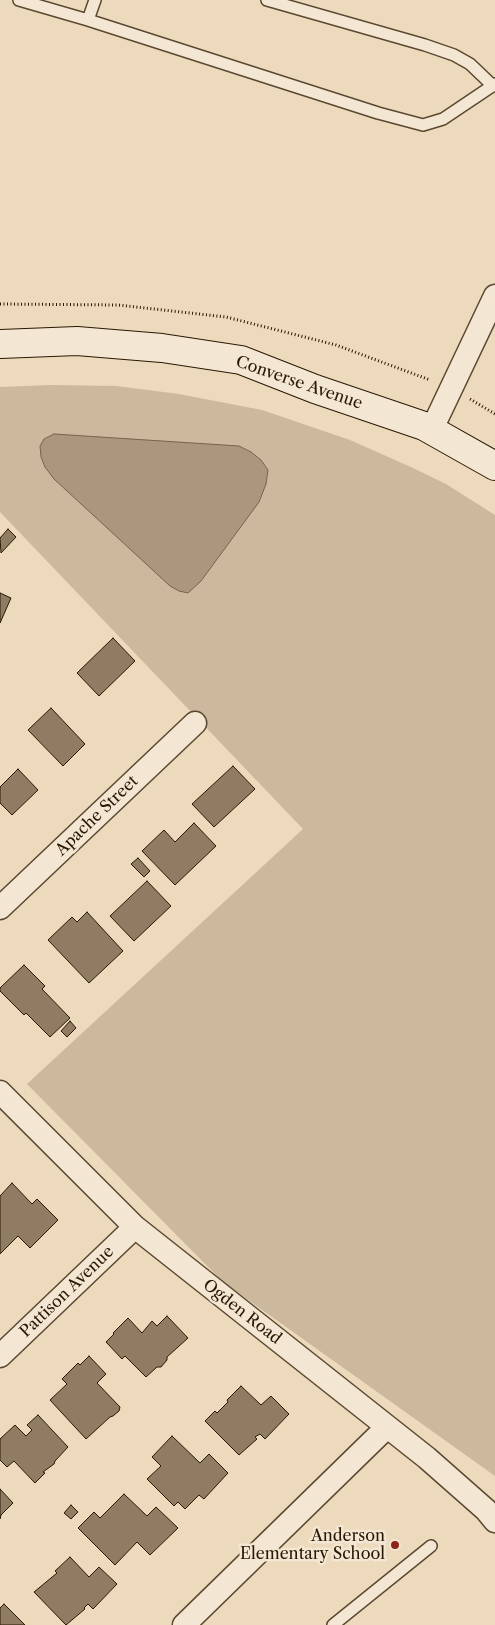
<!DOCTYPE html>
<html>
<head>
<meta charset="utf-8">
<style>
  body { margin:0 }
  canvas { display:block; background:#edd9bc }
</style>
</head>
<body>
<canvas width="495" height="1625"></canvas>
<script>
const ctx = document.querySelector('canvas').getContext('2d');
ctx.lineJoin = 'round';
function paint(path, color) { ctx.fillStyle = color; ctx.fill(path, 'evenodd'); }
const poly = rows => new Path2D(rows.map(r => 'M' + r).join(''));
function trace(path, color, width, dash) { ctx.strokeStyle = color; ctx.lineWidth = width; ctx.lineCap = dash ? 'butt' : 'round'; ctx.setLineDash(dash || []); ctx.stroke(path); }
function drawText(font, color, halo, rows, align = 'center') {
  ctx.font = font + ' "Libre Caslon Text",serif'; ctx.lineWidth = 5; ctx.setLineDash([]); ctx.textBaseline = 'middle'; ctx.strokeStyle = halo; ctx.fillStyle = color; for (const [text, x, y, turn = 0] of rows) {
    ctx.save(); ctx.translate(x, y); ctx.rotate((+turn || 0) * Math.PI / 180); ctx.textAlign = isNaN(turn) ? turn : align; if (halo) ctx.strokeText(text, 0, 0); ctx.fillText(text, 0, 0); ctx.restore();
  }
}
paint(poly([
  [51,385,116,386,179,394,262,410,350,440,413,468,446,484,495,515,495,1476,223,1282,27,1084,303,829,0,512,0,387]
]), '#ccb89c');
const water = poly([
  [54,434,239,446,251,452,261,460,268,470,266,484,259,502,201,581,188,593,179,591,170,586,54,479,45,467,41,457,40,446,44,439,54,434]
]);
paint(water, '#ab977d');
trace(water, '#77644c', 1);
const building = poly([
  [8,529,16,537,1,553,0,538,8,529],
  [0,593,11,598,0,623,0,593],
  [113,638,135,661,99,696,77,673,113,638],
  [51,708,85,744,63,766,28,730,51,708],
  [233,766,255,789,214,827,192,804,233,766],
  [18,769,38,790,12,815,0,803,0,787,18,769],
  [194,823,216,846,175,885,142,851,164,830,175,842,194,823],
  [138,858,150,871,144,877,131,864,138,858],
  [147,881,171,906,134,941,110,916,147,881],
  [87,912,123,951,89,983,48,940,72,917,77,922,87,912],
  [24,965,45,986,42,989,70,1018,50,1037,26,1013,24,1015,0,991,0,988,24,965],
  [70,1021,76,1028,67,1037,61,1031,70,1021],
  [12,1183,32,1204,37,1199,58,1220,30,1248,18,1236,0,1254,0,1196,12,1183],
  [167,1316,188,1338,167,1357,167,1360,161,1367,157,1367,146,1377,125,1356,122,1359,106,1342,114,1334,113,1333,128,1318,142,1333,152,1321,157,1326,167,1316],
  [89,1356,106,1374,97,1383,120,1407,119,1411,113,1416,110,1417,86,1439,50,1400,67,1384,62,1379,78,1363,80,1365,89,1356],
  [241,1386,261,1405,271,1396,289,1414,265,1439,260,1434,255,1437,257,1439,239,1455,205,1421,215,1411,217,1413,228,1402,227,1400,241,1386],
  [38,1415,68,1447,55,1461,54,1464,43,1472,45,1473,35,1483,14,1461,7,1467,0,1460,0,1439,15,1425,26,1436,32,1430,27,1425,38,1415],
  [172,1436,200,1463,209,1454,228,1473,204,1499,199,1495,185,1509,178,1502,174,1506,147,1479,161,1466,152,1457,172,1436],
  [0,1489,13,1503,1,1515,0,1519,0,1489],
  [124,1494,147,1516,156,1507,178,1528,150,1555,137,1542,115,1565,78,1528,94,1512,100,1518,124,1494],
  [71,1505,78,1512,71,1519,64,1513,71,1505],
  [70,1557,89,1577,99,1567,117,1584,93,1609,88,1604,84,1608,85,1609,66,1625,34,1592,57,1573,55,1571,70,1557],
  [4,1604,25,1625,0,1625,0,1608,4,1604]
]);
paint(building, '#8f7c63');
trace(building, '#2a1802', 1);
const service = poly([
  [19,0,88,20,378,113,423,125,443,119,495,84],
  [267,0,425,45,454,55,470,64,493,86],
  [88,20,95,0],
  [333,1625,431,1546]
]);
const minor = poly([
  [431,431,495,296],
  [0,908,195,723],
  [0,1092,135,1227,427,1458,486,1510,495,1521],
  [0,1356,135,1227],
  [184,1625,387,1427]
]);
const secondary = poly([
  [0,344,77,341,162,348,241,360,315,389,424,426,495,466]
]);
trace(service, '#5b4830', 14);
trace(minor, '#5b4830', 25);
trace(secondary, '#2a1802', 30);
trace(poly([
  [0,304,118,305,226,317,336,345,430,380],
  [470,399,495,414]
]), '#2a1802', 3, [1, 2.5]);
trace(service, '#f3e6d3', 11);
trace(minor, '#f3e6d3', 22);
trace(secondary, '#f3e6d3', 28);
for (const [x, y, r, color] of [
  [395,1545,5,"#8f2418"]
]) { const dot = new Path2D(); dot.arc(x, y, r, 0, 2 * Math.PI); ctx.fillStyle = color; ctx.fill(dot); trace(dot, '#f3e6d3', 2); }
drawText('16px', '#2a1802', '#f3e6d3', [
  ["Converse Avenue",299,383,19],
  ["Apache Street",97,816,-44],
  ["Pattison Avenue",67,1292,-44],
  ["Ogden Road",242,1312,38]
]);
drawText('16px', '#2a1802', '#f3e6d3', [
  ["Anderson",385,1536],
  ["Elementary School",385,1554]
], 'right');
</script>
</body>
</html>
